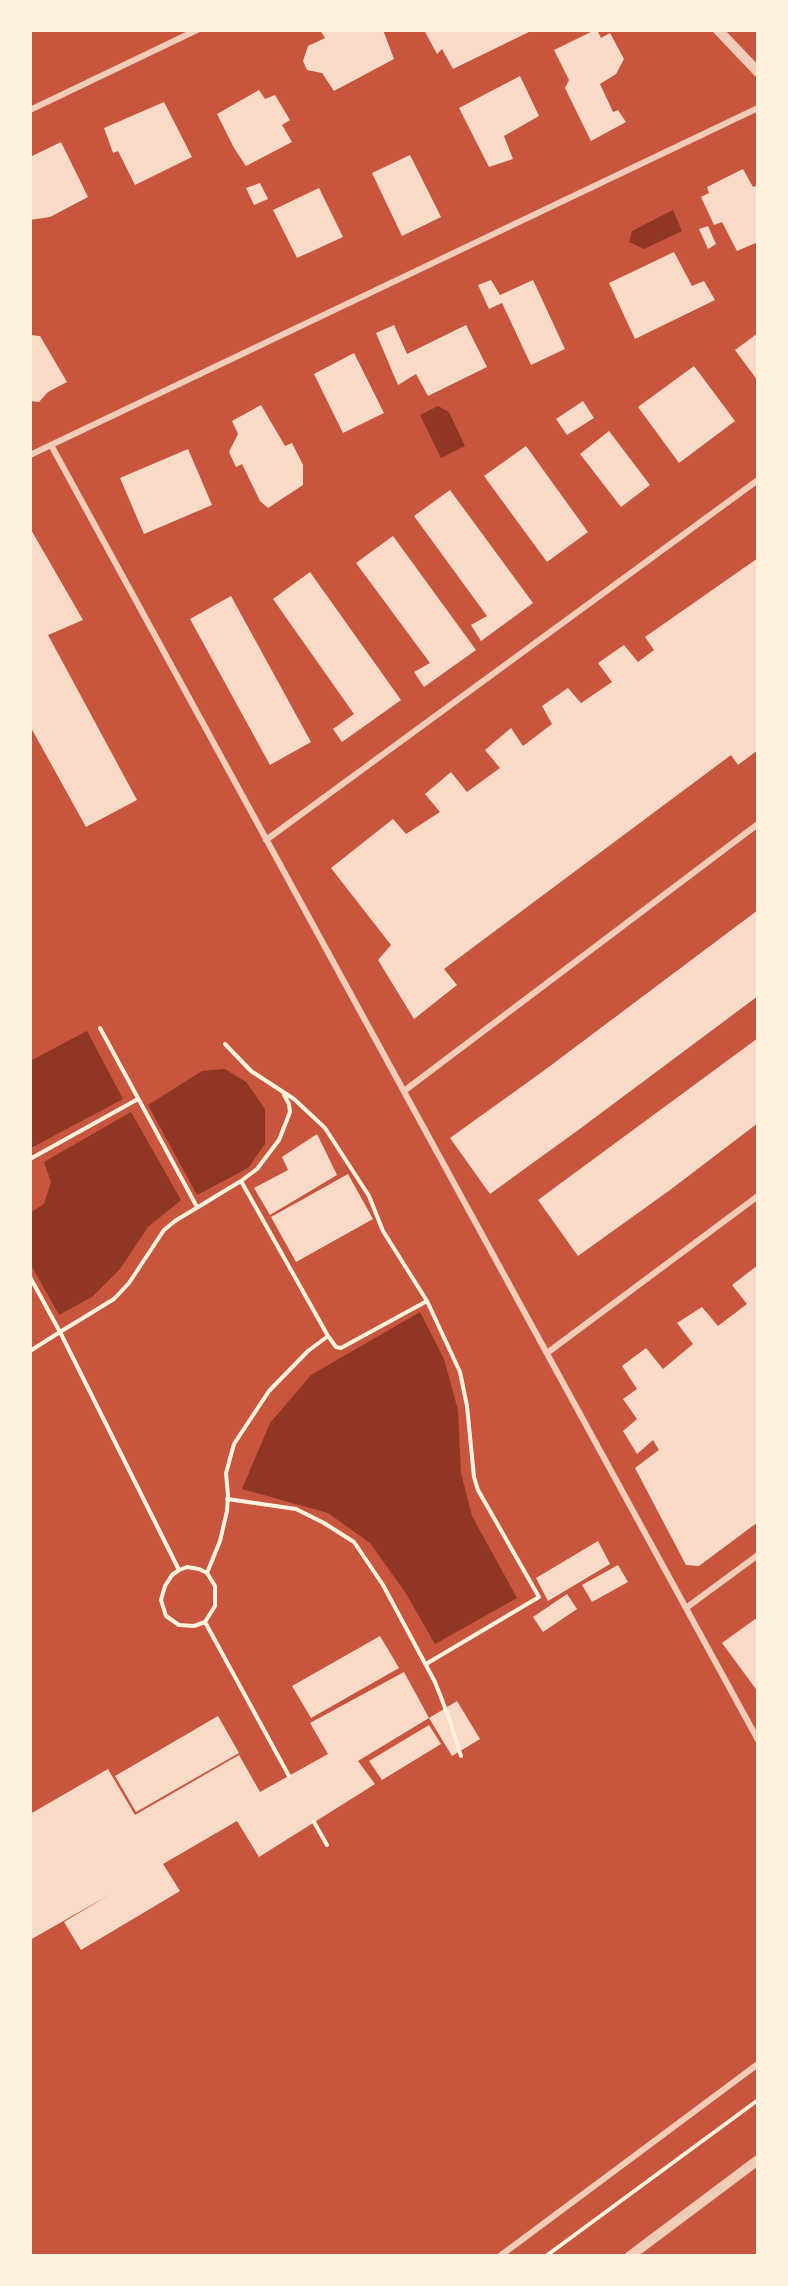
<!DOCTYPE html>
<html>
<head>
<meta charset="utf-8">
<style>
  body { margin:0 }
  #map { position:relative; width:788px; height:2286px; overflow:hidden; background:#c8553d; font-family:Manrope,sans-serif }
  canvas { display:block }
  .frame { position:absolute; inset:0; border:32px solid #fff3e0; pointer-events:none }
</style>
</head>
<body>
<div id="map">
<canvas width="788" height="2286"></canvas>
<div class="frame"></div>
</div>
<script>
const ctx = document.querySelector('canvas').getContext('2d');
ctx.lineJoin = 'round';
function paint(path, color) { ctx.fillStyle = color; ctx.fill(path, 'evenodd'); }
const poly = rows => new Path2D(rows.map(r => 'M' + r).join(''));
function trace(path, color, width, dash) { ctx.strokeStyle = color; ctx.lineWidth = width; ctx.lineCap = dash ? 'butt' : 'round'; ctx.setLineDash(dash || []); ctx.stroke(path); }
paint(poly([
  [673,210,682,231,644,249,629,242,632,231],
  [438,406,449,412,465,446,441,458,420,415],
  [87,1031,123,1099,31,1148,30,1061],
  [225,1069,246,1082,265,1109,265,1144,248,1168,197,1195,148,1105,202,1071],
  [131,1112,181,1200,148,1227,120,1269,92,1297,59,1315,30,1263,30,1213,44,1204,51,1182,44,1162],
  [420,1312,444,1359,458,1410,461,1473,472,1516,517,1598,435,1644,405,1592,370,1543,328,1513,242,1489,270,1423,311,1375]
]), '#8f3625');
paint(poly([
  [320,30,383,30,394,59,334,91,322,73,307,70,303,61,308,46,325,38],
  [424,30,533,30,453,69,442,49,437,54],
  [595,30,597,30,601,38,610,33,624,59,616,74,600,84,613,112,618,110,626,122,591,141,565,88,569,80,554,50],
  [520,76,539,116,504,136,513,159,489,167,459,108],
  [259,90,265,99,275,95,290,120,282,125,292,142,246,166,234,148,217,114],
  [164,102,192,157,135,185,118,151,113,153,104,128],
  [61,142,88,197,50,217,30,220,30,157],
  [410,155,441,217,402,236,372,173],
  [743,169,753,187,758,185,758,242,737,251,722,222,714,225,701,197,709,193,707,187],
  [260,183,268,199,254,205,246,188],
  [319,188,343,237,297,258,273,210],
  [708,226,716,244,708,249,699,229],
  [674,252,692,286,704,281,715,300,635,339,609,283],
  [491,280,500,295,533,280,565,349,531,365,502,303,489,309,478,285],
  [394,325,407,354,466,325,487,367,428,396,416,374,398,385,376,333],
  [758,333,758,381,735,350],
  [30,335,40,336,67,382,48,392,39,402,30,401],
  [354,353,384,413,343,433,314,374],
  [694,366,735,421,679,463,638,407],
  [583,401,594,418,567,435,556,419],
  [261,405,285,446,292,443,303,465,303,485,268,508,260,501,242,464,236,467,229,452,238,434,232,421],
  [609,431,650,485,621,507,580,454],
  [526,446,588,532,547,562,484,476],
  [188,449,212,505,144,534,120,478],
  [450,490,533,603,481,641,471,625,487,616,414,516],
  [30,528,83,620,48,635,137,800,86,827,30,726],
  [393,536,476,650,424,687,414,672,430,663,356,563],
  [758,558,758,750,738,765,731,755,444,969,457,985,414,1019,378,960,391,945,331,868,393,819,406,834,440,812,425,794,451,772,467,792,500,768,485,750,511,728,523,746,552,724,542,706,568,688,581,703,612,682,598,663,624,645,638,662,654,650,645,637],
  [310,572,401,700,342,742,333,729,354,714,273,599],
  [231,596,311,742,270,765,190,619],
  [758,910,758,996,581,1128,490,1194,450,1138,542,1072],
  [758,1038,758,1123,670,1190,578,1256,538,1200],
  [317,1134,337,1175,270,1215,254,1188,288,1170,282,1157],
  [348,1174,373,1219,296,1262,271,1217],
  [758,1265,758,1522,699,1566,686,1565,635,1468,659,1450,653,1440,637,1454,623,1431,637,1419,623,1399,637,1389,622,1366,646,1348,663,1369,693,1344,677,1323,702,1307,718,1326,747,1304,732,1285],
  [598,1541,610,1564,548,1601,536,1578],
  [618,1565,628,1582,592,1602,582,1585],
  [567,1594,577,1609,543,1632,533,1617],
  [758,1617,758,1692,722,1643],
  [380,1636,399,1668,311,1718,292,1686],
  [404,1672,429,1718,457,1701,480,1739,452,1756,429,1718,358,1761,375,1784,259,1857,237,1821,163,1864,180,1891,81,1950,64,1922,109,1895,30,1940,30,1814,108,1769,135,1815,239,1755,260,1792,328,1754,310,1723],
  [218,1716,239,1753,136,1812,115,1776],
  [429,1725,441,1744,382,1780,369,1761]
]), '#f7dbc8');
trace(poly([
  [100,1028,197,1207],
  [225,1044,251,1071,294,1099,325,1128,369,1196,383,1231,427,1301,460,1372,467,1406,474,1477,478,1490,539,1597,426,1664],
  [30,1159,138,1099],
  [241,1181,257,1169,279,1140,290,1112,289,1104,284,1095],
  [30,1277,60,1332,114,1299,129,1283,164,1230,175,1221,241,1181,328,1336,336,1347,341,1348,427,1301],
  [30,1351,60,1332,179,1570,172,1575,165,1586,161,1600,166,1616,179,1625,194,1626,205,1622,289,1776],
  [227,1499,296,1509,324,1523,354,1542,383,1585,435,1682,449,1718,461,1756],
  [179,1570,187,1567,199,1569,207,1573,215,1586,215,1606,205,1622],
  [207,1573,220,1541,227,1511,228,1495,226,1473,234,1444,269,1391,308,1351,328,1336],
  [314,1822,327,1845],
  [546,2256,758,2100]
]), '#fff3e0', 4);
trace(poly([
  [30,110,197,30],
  [51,445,758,1740],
  [30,455,758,108],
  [266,840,758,480],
  [404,1091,758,824],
  [547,1353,758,1196],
  [686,1608,758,1555],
  [500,2256,758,2064]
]), '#f1ccb7', 6);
trace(poly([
  [718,30,758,72],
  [630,2256,758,2160]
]), '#f1ccb7', 10);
</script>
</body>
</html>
